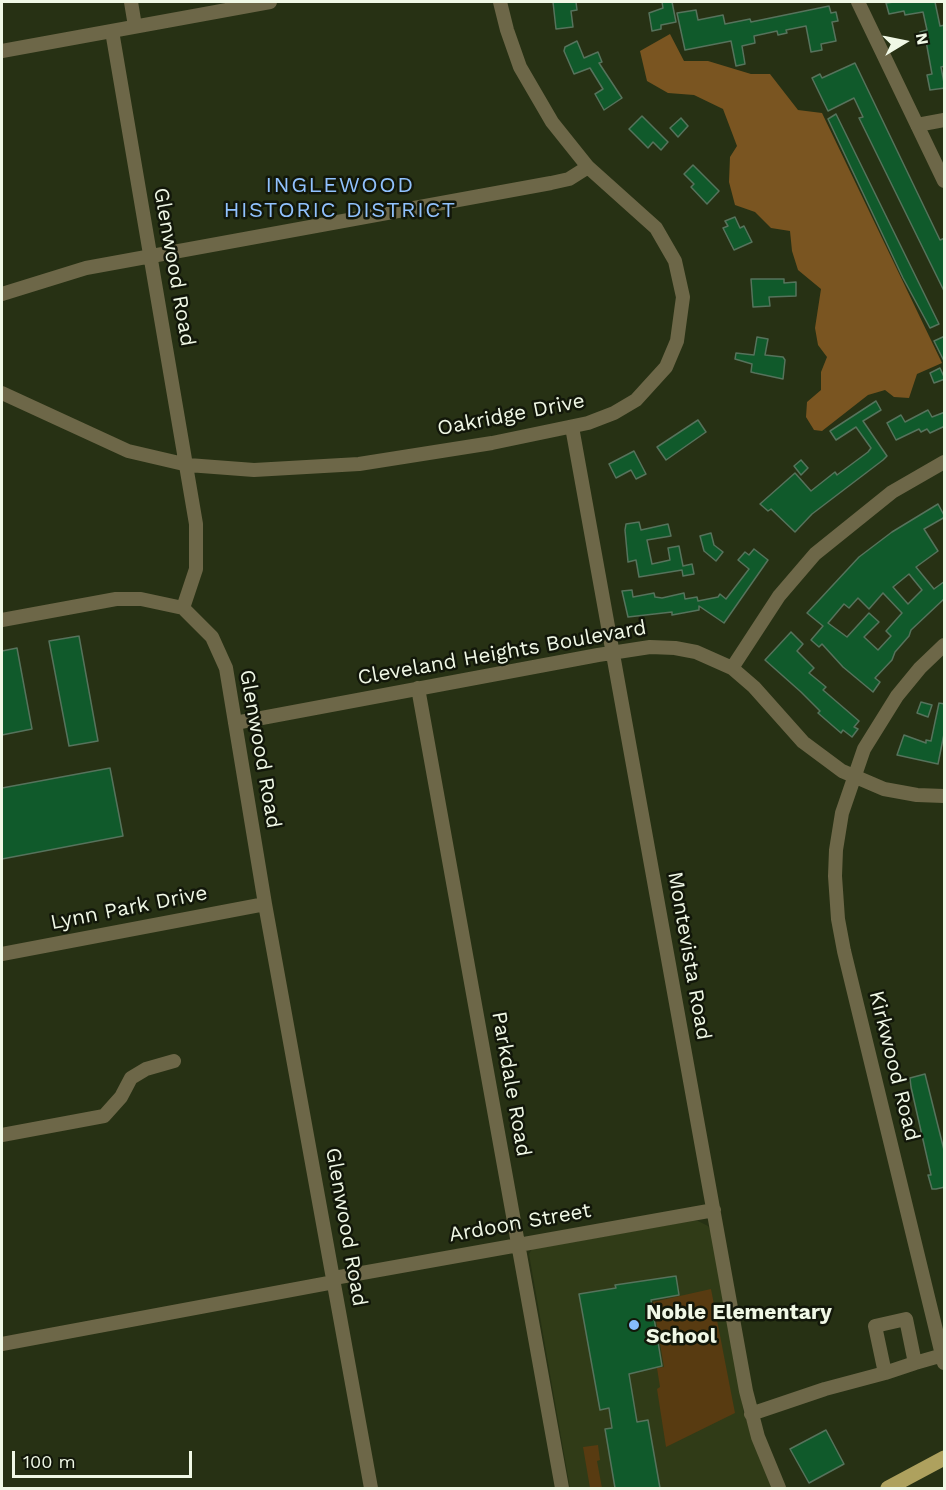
<!DOCTYPE html>
<html>
<head>
<meta charset="utf-8">
<style>
  body { margin:0 }
  #map { position:relative; width:946px; height:1490px; overflow:hidden; background:#273114; font-family:"Work Sans",sans-serif }
  canvas { display:block }
  .frame { position:absolute; inset:0; border:3px solid #f0f8e6; pointer-events:none }
  .north { position:absolute; left:874px; top:12px; width:60px; height:60px; -webkit-text-stroke:4px #12170a; paint-order:stroke; rotate:80deg; font-size:16px; font-weight:700; line-height:24px; text-align:center; color:#f0f8e6 }
  .north::after { content:''; display:block; margin:auto; width:21px; height:27px; background:#f0f8e6; clip-path:polygon(50% 0,100% 100%,50% 72%,0 100%) }
  .scale { position:absolute; left:12px; top:1451px; width:180px; height:27px; box-sizing:border-box; border:3px solid #f0f8e6; border-top:0; padding-left:8px; font-size:18px; line-height:21px; white-space:nowrap; color:#f0f8e6; -webkit-text-stroke:4px #12170a; paint-order:stroke }
</style>
</head>
<body>
<div id="map">
<canvas width="946" height="1490"></canvas>
<div class="frame"></div>
<div class="north">N</div>
<div class="scale">100 m</div>
</div>
<script>
const ctx = document.querySelector('canvas').getContext('2d');
ctx.lineJoin = 'round';
function paint(path, color) { ctx.fillStyle = color; ctx.fill(path, 'evenodd'); }
const poly = rows => new Path2D(rows.map(r => 'M' + r).join(''));
function trace(path, color, width, dash) { ctx.strokeStyle = color; ctx.lineWidth = width; ctx.lineCap = dash ? 'butt' : 'round'; ctx.setLineDash(dash || []); ctx.stroke(path); }
function drawText(font, color, halo, rows, align = 'center') {
  ctx.font = font + ' "Work Sans",sans-serif'; ctx.lineWidth = 5; ctx.setLineDash([]); ctx.textBaseline = 'middle'; ctx.strokeStyle = halo; ctx.fillStyle = color; for (const [text, x, y, turn = 0] of rows) {
    ctx.save(); ctx.translate(x, y); ctx.rotate((+turn || 0) * Math.PI / 180); ctx.textAlign = isNaN(turn) ? turn : align; if (halo) ctx.strokeText(text, 0, 0); ctx.fillText(text, 0, 0); ctx.restore();
  }
}
paint(poly([
  [692,1221,698,1221,708,1226,711,1232,744,1414,772,1488,570,1488,529,1254,532,1249]
]), '#303b17');
paint(poly([
  [711,1289,735,1413,666,1447,657,1389,660,1387,657,1368,664,1367,653,1302],
  [598,1445,600,1460,597,1461,602,1488,590,1488,583,1447]
]), '#583b11');
paint(poly([
  [670,34,684,61,708,61,751,74,770,74,798,110,822,113,942,363,917,374,909,398,894,397,885,390,868,395,822,431,814,430,806,417,807,402,821,390,821,372,827,357,818,345,815,328,821,289,798,270,792,251,790,231,771,228,755,212,735,205,729,182,730,157,737,146,723,109,694,95,668,93,647,81,640,51]
]), '#7a5521');
const building = poly([
  [553,2,576,2,577,10,571,11,573,27,556,29,553,2],
  [662,2,672,2,676,22,661,25,661,29,652,31,649,13,663,8,662,2],
  [894,2,935,2,940,26,945,25,945,66,941,67,945,88,930,90,927,75,932,74,926,41,922,42,920,32,927,30,923,12,905,15,904,11,889,14,886,3,894,2],
  [829,6,831,13,836,12,838,21,832,22,836,41,821,44,822,50,811,52,806,26,786,30,787,33,778,35,777,31,754,36,755,43,742,46,745,64,736,66,731,41,685,50,677,13,696,10,698,20,723,15,725,24,750,19,751,22,829,6],
  [577,41,584,58,598,52,602,62,599,63,622,98,604,110,595,94,603,89,590,68,574,74,564,51,565,47,577,41],
  [855,63,940,240,945,238,945,293,859,118,863,117,854,98,828,111,812,78,820,74,822,78,855,63],
  [836,114,939,324,930,328,903,278,828,119,836,114],
  [642,116,668,142,661,150,653,142,648,148,629,129,642,116],
  [681,118,688,126,678,137,670,128,681,118],
  [693,165,719,191,707,204,691,187,694,184,684,174,693,165],
  [735,217,740,228,744,226,752,242,734,250,723,228,728,226,725,221,735,217],
  [751,279,784,279,784,283,796,282,796,296,769,297,770,306,753,307,751,279],
  [945,336,945,363,934,341,945,336],
  [757,337,768,339,765,355,783,357,785,360,783,379,755,373,751,372,752,364,735,359,736,353,754,355,757,337],
  [940,368,945,379,934,383,930,373,940,368],
  [876,401,881,410,863,421,887,456,883,460,812,514,795,532,771,509,768,511,760,504,795,473,811,491,835,472,837,475,868,452,871,448,856,427,836,440,830,431,876,401],
  [928,410,932,417,945,412,945,426,930,433,927,429,921,432,919,429,896,440,887,423,901,415,905,422,928,410],
  [698,420,706,432,666,460,657,447,698,420],
  [634,451,646,474,636,479,631,470,616,478,609,464,634,451],
  [801,460,808,468,801,475,794,466,801,460],
  [938,504,945,517,924,529,938,551,916,567,934,589,945,581,945,598,911,630,909,636,895,652,892,660,875,678,880,682,873,692,843,667,822,644,819,647,811,640,823,626,807,613,859,557,892,532,938,504],
  [909,574,922,590,908,604,893,587,909,574],
  [883,593,902,613,886,631,891,636,878,650,864,637,879,622,869,613,847,637,828,623,844,604,849,608,858,598,869,609,883,593],
  [639,522,641,530,668,524,671,536,647,540,652,564,670,560,668,548,679,546,683,566,692,564,694,574,683,576,682,570,639,577,636,560,628,562,625,530,626,524,639,522],
  [711,533,714,545,723,552,716,561,704,551,700,536,711,533],
  [754,549,768,560,724,623,699,606,699,610,672,615,672,612,628,617,622,591,632,590,633,597,654,593,655,597,662,598,684,593,685,599,697,597,698,601,718,597,720,594,726,599,749,569,738,560,745,552,749,555,754,549],
  [791,632,803,644,797,651,814,668,809,673,826,687,823,690,859,721,854,727,858,729,852,737,843,730,841,733,818,713,820,711,801,692,765,660,791,632],
  [79,636,98,741,69,746,49,641,79,636],
  [17,648,32,729,2,735,2,651,17,648],
  [921,702,932,705,928,717,917,713,921,702],
  [939,703,945,704,945,729,938,764,897,755,904,735,926,743,926,740,931,741,939,703],
  [110,768,123,836,2,859,2,788,110,768],
  [925,1074,945,1154,945,1187,936,1189,932,1189,928,1175,931,1175,911,1087,910,1078,925,1074],
  [676,1276,679,1295,651,1300,662,1366,629,1374,637,1422,648,1420,660,1488,615,1488,605,1429,612,1428,609,1408,600,1410,579,1294,616,1288,615,1285,676,1276],
  [826,1430,844,1464,809,1483,790,1449,826,1430]
]);
paint(building, '#105a2b');
trace(building, '#56735c', 1.5);
trace(poly([
  [131,2,135,26],
  [858,2,944,181],
  [112,31,196,524,196,569,183,608,212,637,226,668,265,904,371,1488],
  [2,51,270,2],
  [917,125,944,120],
  [2,294,86,268,551,183,569,179,588,167],
  [2,393,128,451,188,465,254,470,359,464,492,443,588,423,614,413,636,400,666,367,677,341,683,297,675,261,656,228,588,167,552,122,520,67,507,30,500,2],
  [572,427,746,1391,758,1437,779,1488],
  [2,620,116,599,141,599,183,608],
  [944,645,920,668,897,696,864,749,842,813,836,850,835,876,838,919,844,951,944,1363],
  [732,668,779,596,815,554,892,492,944,462],
  [418,688,562,1488],
  [235,723,598,655,650,647,675,648,696,652,732,668,754,687,803,742,842,771,884,789,917,795,944,796],
  [2,954,265,904],
  [2,1135,104,1116,121,1097,131,1078,146,1069,174,1061],
  [334,1278,714,1210],
  [2,1344,334,1282],
  [915,1363,943,1355],
  [751,1414,825,1389,885,1373,915,1363,906,1319,875,1326,885,1373]
]), '#6d6748', 14);
trace(poly([
  [888,1488,944,1458]
]), '#aea15e', 15);
for (const [x, y, r, color] of [
  [634,1325,6,"#86bbfb"]
]) { const dot = new Path2D(); dot.arc(x, y, r, 0, 2 * Math.PI); ctx.fillStyle = color; ctx.fill(dot); trace(dot, '#12170a', 2); }
drawText('21px', '#f0f8e6', '#12170a', [
  ["Glenwood Road",174,267,80],
  ["Oakridge Drive",511,415,-11],
  ["Cleveland Heights Boulevard",502,653,-10],
  ["Glenwood Road",260,749,80],
  ["Lynn Park Drive",129,908,-11],
  ["Montevista Road",689,956,80],
  ["Kirkwood Road",894,1066,76],
  ["Parkdale Road",511,1084,80],
  ["Ardoon Street",520,1223,-10],
  ["Glenwood Road",346,1227,80]
]);
drawText('bold 21px', '#f0f8e6', '#12170a', [
  ["Noble Elementary",646,1313],
  ["School",646,1337]
], 'left');
ctx.letterSpacing = '1.5px';
drawText('22px', '#91c2fe', '#12170a', [
  ["INGLEWOOD",340,186],
  ["HISTORIC DISTRICT",340,211]
]);
ctx.letterSpacing = '0px';
</script>
</body>
</html>
